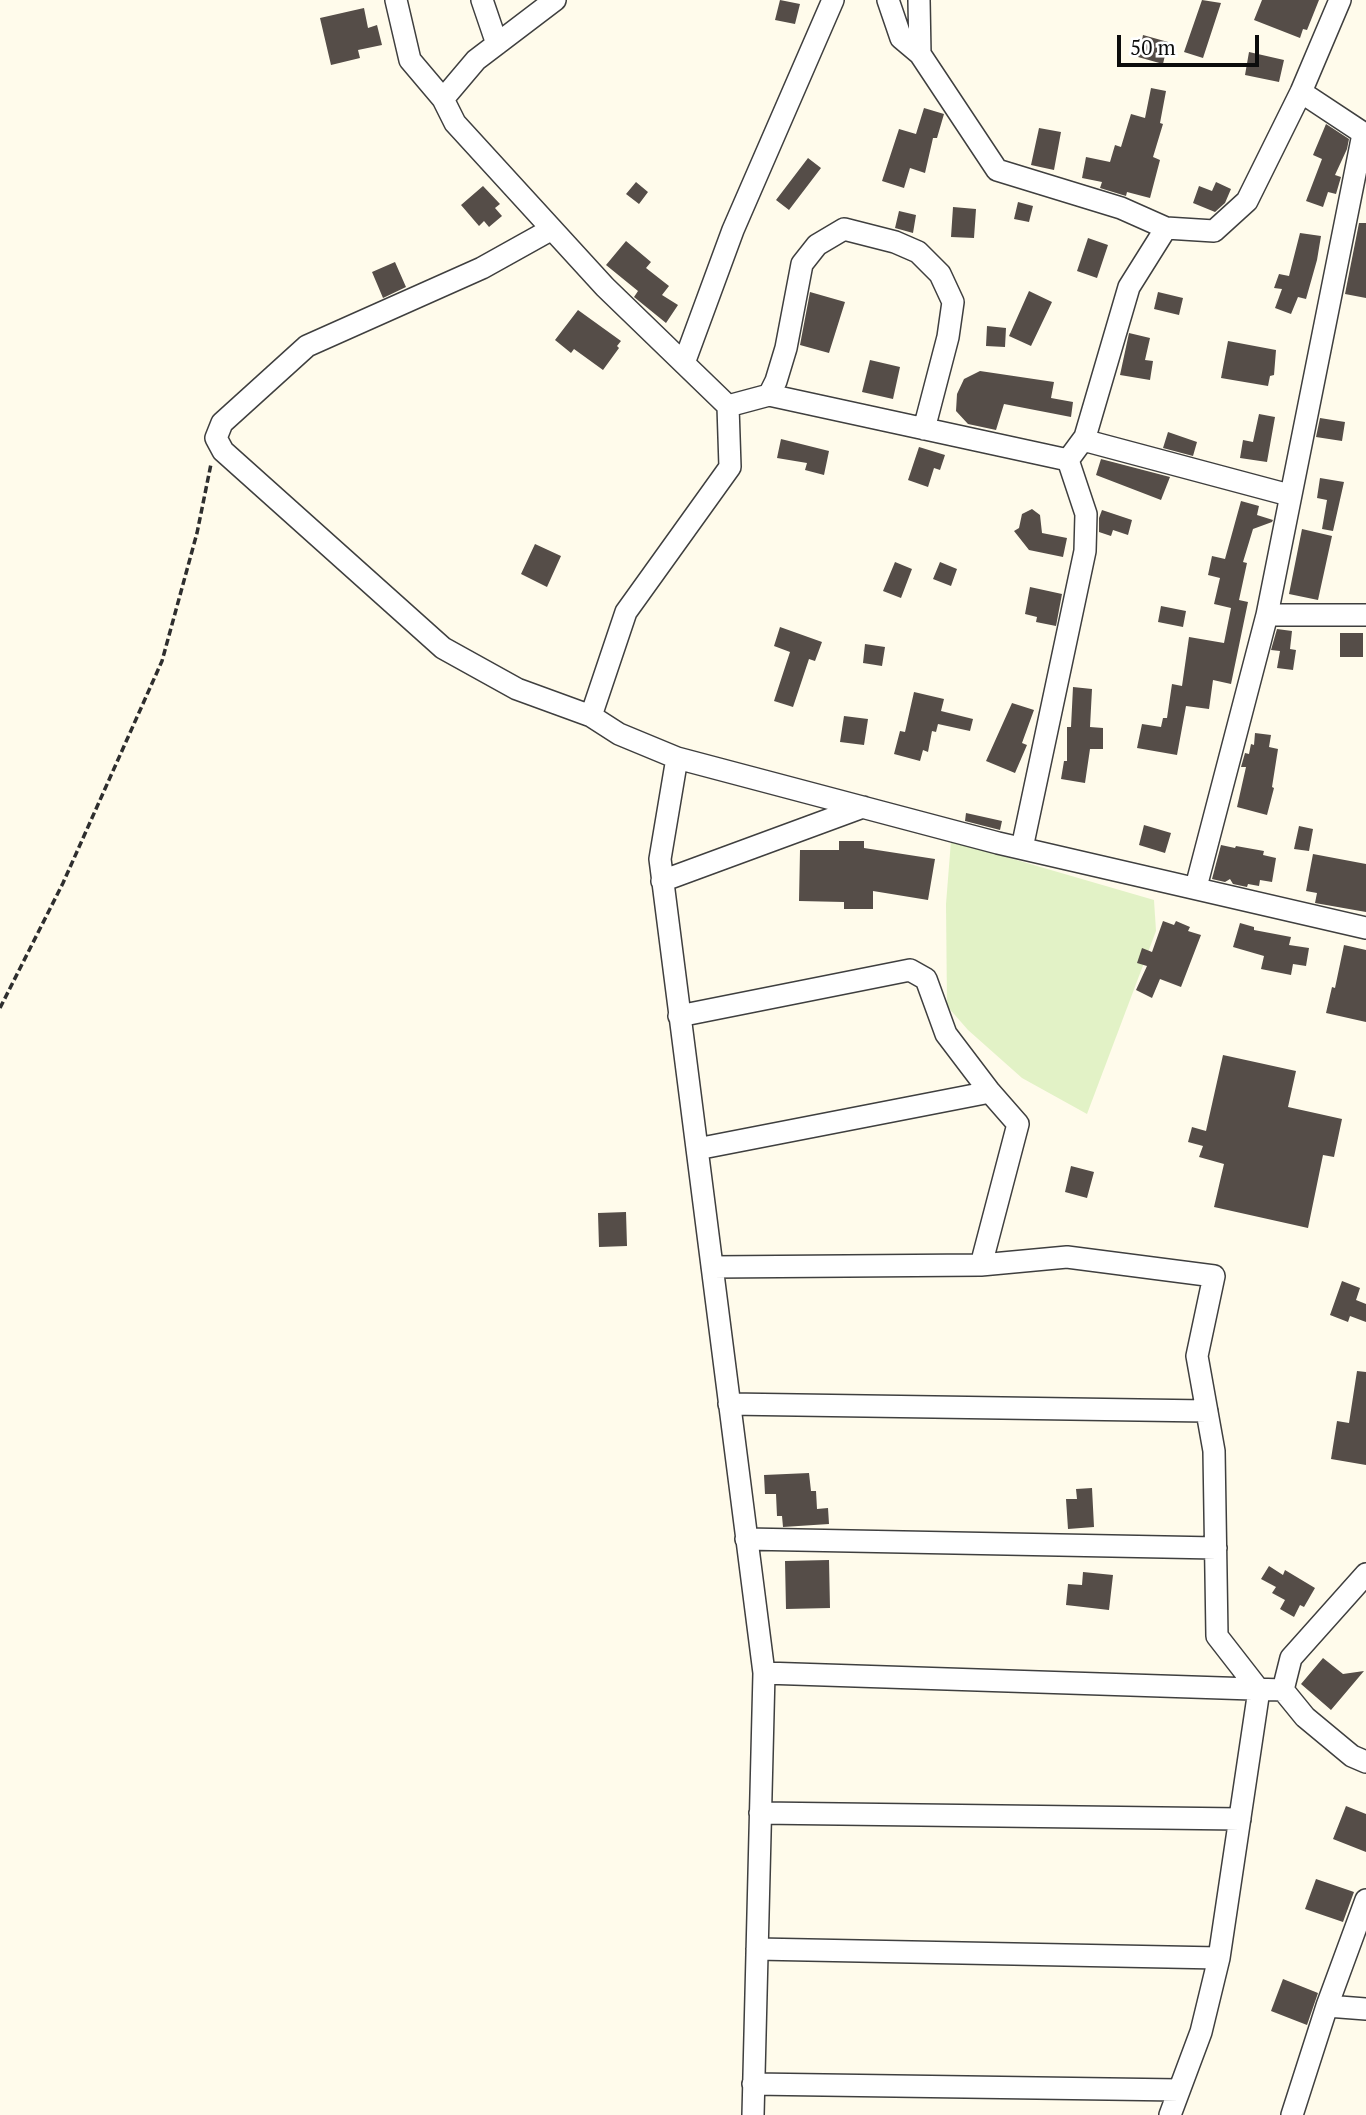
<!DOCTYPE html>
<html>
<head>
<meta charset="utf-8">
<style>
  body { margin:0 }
  #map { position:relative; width:1366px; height:2115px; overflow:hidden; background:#fffbeb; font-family:"PT Serif",serif }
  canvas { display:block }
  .scale { position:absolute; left:1117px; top:35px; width:142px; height:32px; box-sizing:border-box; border:4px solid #0c0c0c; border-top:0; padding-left:9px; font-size:21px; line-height:24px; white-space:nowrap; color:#0c0c0c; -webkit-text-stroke:5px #fff; paint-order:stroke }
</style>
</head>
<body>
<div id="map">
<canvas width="1366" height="2115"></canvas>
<div class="scale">50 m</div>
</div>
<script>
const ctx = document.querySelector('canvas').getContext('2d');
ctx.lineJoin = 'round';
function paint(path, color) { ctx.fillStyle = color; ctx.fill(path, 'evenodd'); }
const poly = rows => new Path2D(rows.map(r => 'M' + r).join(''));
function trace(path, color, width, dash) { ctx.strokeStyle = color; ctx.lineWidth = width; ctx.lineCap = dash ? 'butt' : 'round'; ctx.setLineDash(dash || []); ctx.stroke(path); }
paint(poly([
  [951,841,1154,900,1156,931,1087,1114,1022,1078,968,1030,947,1006,946,904]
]), '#e2f2c6');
paint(poly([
  [780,0,800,4,795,24,775,20],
  [1202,0,1221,3,1203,58,1184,52],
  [1262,0,1319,0,1307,30,1303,29,1300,38,1254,20],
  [364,8,368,28,377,25,382,45,358,50,360,58,331,65,320,18],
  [1143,35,1168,42,1163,64,1138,57],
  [1249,52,1284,60,1279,82,1245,75],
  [1151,88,1166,91,1160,123,1163,124,1153,157,1160,160,1150,198,1127,192,1126,196,1100,188,1102,182,1082,178,1086,157,1110,162,1115,145,1121,147,1131,114,1145,118],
  [924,108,944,114,937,138,933,138,925,173,910,168,904,188,882,181,899,129,916,134],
  [1326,124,1349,139,1347,149,1335,175,1341,177,1336,194,1328,192,1323,207,1306,201,1322,159,1313,155],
  [1039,128,1061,132,1054,170,1031,165],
  [808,158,821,168,789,210,776,200],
  [636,182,648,192,639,204,626,194],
  [1216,182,1231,189,1225,203,1215,212,1193,203,1199,186,1212,191],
  [483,186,500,204,495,208,502,216,489,227,484,221,479,226,461,205],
  [1018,202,1033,206,1029,222,1014,219],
  [953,207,976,209,974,238,951,237],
  [899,211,916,215,913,233,895,228],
  [1359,223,1366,223,1366,298,1345,294],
  [1300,233,1321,236,1317,260,1306,299,1298,297,1291,314,1275,308,1282,289,1274,288,1279,274,1289,276],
  [1088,238,1108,245,1097,278,1077,271],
  [626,241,651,262,646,268,669,286,662,295,678,305,666,323,634,297,638,291,606,265],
  [395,262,406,287,383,298,372,272],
  [1029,291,1052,302,1031,346,1009,336],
  [810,292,845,302,829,353,800,345],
  [1158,292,1183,298,1179,315,1154,309],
  [578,310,621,341,617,346,619,348,603,370,574,349,571,353,555,340],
  [987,326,1006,328,1005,347,986,346],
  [1129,333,1150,338,1145,360,1153,361,1150,380,1120,375],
  [1228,341,1276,350,1274,375,1270,376,1268,386,1221,378],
  [870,360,900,367,893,399,862,392],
  [980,371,1054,382,1051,398,1073,402,1071,417,1004,404,996,430,968,424,956,411,957,394,964,379],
  [1259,414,1275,417,1267,462,1240,458,1243,440,1253,442],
  [1320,418,1345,422,1342,441,1316,437],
  [1168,432,1197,442,1193,456,1163,448],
  [781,439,829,451,824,475,805,470,807,463,777,458],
  [919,447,945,455,940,470,934,468,928,487,908,480],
  [1101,459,1170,477,1161,500,1096,475],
  [1320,478,1344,482,1333,531,1322,529,1327,500,1317,498],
  [1241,501,1259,506,1257,515,1273,520,1272,522,1253,529,1243,562,1247,563,1239,600,1248,602,1231,684,1213,680,1209,709,1186,706,1177,755,1137,748,1142,724,1161,727,1163,718,1167,718,1172,684,1182,686,1189,637,1224,643,1231,608,1214,604,1220,578,1208,575,1212,556,1225,559],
  [1032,509,1040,515,1042,533,1067,538,1063,557,1029,550,1014,531,1019,528,1022,514],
  [1102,510,1132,520,1128,535,1113,530,1111,536,1099,532,1099,518],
  [1302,529,1332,536,1318,600,1289,594],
  [535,544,561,556,547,587,521,574],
  [895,562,912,569,901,598,883,591],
  [940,562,957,569,951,586,933,579],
  [1030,587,1062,594,1056,626,1036,622,1037,617,1025,614],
  [1161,606,1186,611,1183,627,1158,622],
  [780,627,822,642,815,661,809,659,793,707,774,701,790,652,774,646],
  [1277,629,1292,631,1290,649,1296,650,1293,670,1277,668,1280,651,1271,650],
  [1340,633,1363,633,1363,657,1340,657],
  [865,644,885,647,882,666,863,663],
  [1073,687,1092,689,1090,727,1103,728,1103,749,1090,749,1085,783,1061,779,1064,761,1067,761,1067,727,1071,727],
  [914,692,944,699,941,711,973,719,970,731,938,724,936,732,932,731,928,752,923,750,920,761,894,754,900,731,905,732],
  [1012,703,1034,710,1022,743,1027,745,1015,773,986,761],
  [844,716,868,719,864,745,840,742],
  [1255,733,1271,735,1269,747,1278,749,1272,787,1274,788,1267,815,1237,807,1246,767,1241,767,1245,753,1249,754,1251,744,1254,745],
  [966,813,1002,821,1000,830,965,821],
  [1144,825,1171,833,1165,853,1139,845],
  [1299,826,1313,829,1309,851,1294,849],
  [839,841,864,841,864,848,935,859,928,900,873,891,873,909,844,909,844,902,799,901,800,850,839,850],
  [1221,845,1235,848,1236,846,1264,851,1263,855,1276,858,1272,882,1260,880,1259,886,1248,884,1247,887,1233,884,1230,879,1225,882,1212,879],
  [1313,854,1366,864,1366,912,1315,903,1317,893,1306,891],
  [1163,921,1174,925,1176,921,1190,927,1188,931,1201,935,1181,987,1160,979,1152,998,1136,990,1147,966,1137,963,1142,948,1152,952],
  [1240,923,1254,927,1254,930,1291,937,1289,945,1309,948,1306,966,1293,964,1291,975,1261,969,1264,956,1233,947],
  [1344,945,1366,950,1366,1022,1326,1013,1332,987,1335,988],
  [1223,1055,1296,1071,1288,1107,1342,1119,1334,1157,1323,1155,1308,1228,1214,1207,1224,1164,1199,1157,1203,1146,1188,1142,1192,1127,1206,1131],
  [1071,1166,1094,1172,1087,1198,1065,1192],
  [626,1212,627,1246,599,1247,598,1213],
  [1342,1281,1360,1288,1356,1300,1366,1304,1366,1322,1350,1316,1348,1322,1330,1315],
  [1357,1371,1366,1372,1366,1465,1331,1459,1337,1421,1349,1423],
  [809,1473,811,1491,816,1491,817,1509,828,1508,829,1524,783,1527,782,1516,777,1516,776,1494,765,1494,764,1475],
  [1092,1488,1094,1527,1068,1529,1066,1499,1077,1499,1076,1489],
  [829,1560,830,1608,786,1609,785,1561],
  [1269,1566,1283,1575,1285,1570,1315,1588,1304,1607,1300,1605,1294,1617,1280,1609,1285,1600,1272,1593,1276,1587,1261,1579],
  [1083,1572,1113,1575,1109,1610,1066,1605,1068,1584,1082,1585],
  [1323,1658,1343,1674,1364,1671,1331,1710,1301,1684],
  [1346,1806,1366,1814,1366,1852,1333,1839],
  [1316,1879,1354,1892,1343,1922,1305,1909],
  [1283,1979,1318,1993,1307,2025,1271,2011]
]), '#554d48');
const street = poly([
  [396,0,410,60,443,99,455,123,605,287,728,406],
  [482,0,497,44],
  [888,0,901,38,920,54],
  [919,0,920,54,997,170,1121,208,1166,228],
  [1340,0,1301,92,1247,201,1214,231,1166,228,1129,287,1085,437,1068,460,769,395,728,406,730,467,626,612,591,716,619,734,677,758,998,843,1366,928],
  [1301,92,1366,135],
  [443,99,476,60,555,0],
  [552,229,482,268,307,346,222,423,216,438,223,451,443,648,517,689,591,716],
  [684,363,733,230,833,0],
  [769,395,776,381,786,348,802,264,817,245,844,229,895,242,918,252,940,274,953,302,948,337,924,429],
  [1083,440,1289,495],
  [1267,615,1363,134],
  [677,758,660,859,764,1673,753,2115],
  [1022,848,1085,551,1086,514,1068,460],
  [662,881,863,807],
  [1196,887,1267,615,1366,615],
  [679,1016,910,970,926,979,946,1034,990,1092,1018,1124,981,1265],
  [697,1149,990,1092],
  [712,1267,981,1265,1067,1257,1214,1276,1197,1356,1214,1451,1217,1636,1259,1690,1219,1958,1201,2032,1170,2115],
  [729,1404,1207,1411],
  [746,1539,1216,1548],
  [1366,1574,1291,1658,1283,1690,1305,1717,1352,1756,1366,1762],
  [764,1673,1283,1690],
  [760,1813,1240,1819],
  [757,1949,1219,1958],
  [1327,2006,1366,2009],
  [753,2084,1179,2090],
  [1292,2115,1327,2006,1366,1900]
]);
trace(street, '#3f3f3f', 24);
trace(poly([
  [0,1008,63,883,162,661,197,533,211,464]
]), '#2e2e2e', 3.5, [7, 3.5]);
trace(street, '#fff', 21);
</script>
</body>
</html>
